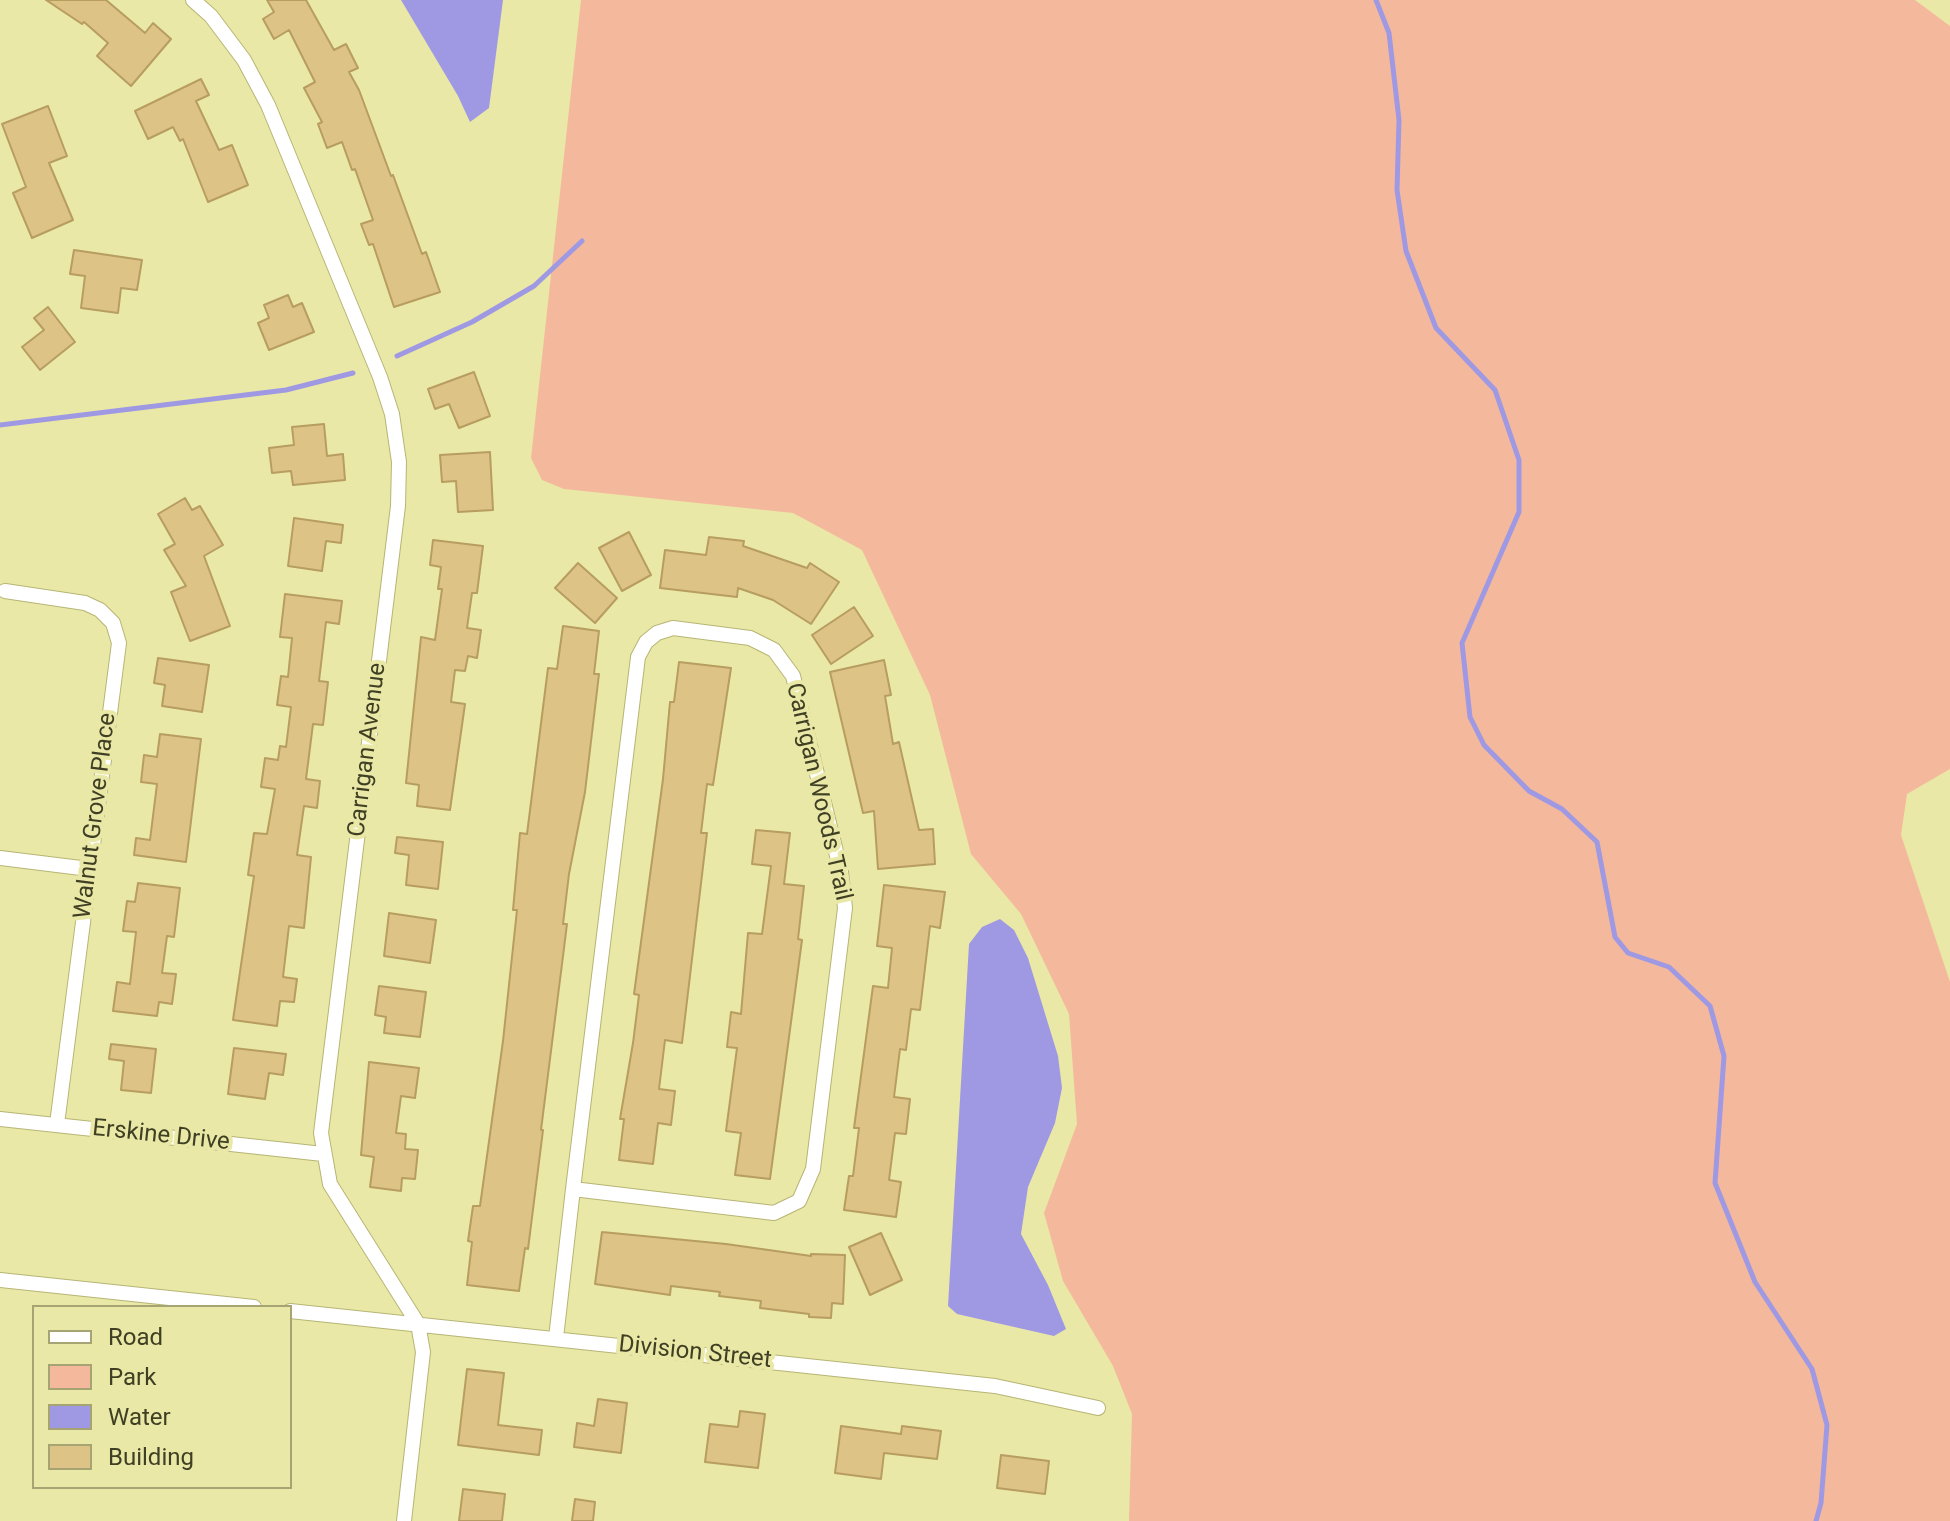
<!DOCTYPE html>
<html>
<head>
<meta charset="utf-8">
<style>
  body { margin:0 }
  #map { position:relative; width:1950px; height:1521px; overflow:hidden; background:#eae8a6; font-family:Roboto,sans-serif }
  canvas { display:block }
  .legend { position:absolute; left:32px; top:1305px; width:260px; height:184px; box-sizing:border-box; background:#eae8a6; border:2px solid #a6a472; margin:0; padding:10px 14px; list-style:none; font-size:24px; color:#3f3f24 }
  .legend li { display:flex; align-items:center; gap:16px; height:40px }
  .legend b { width:40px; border:2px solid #a6a472 }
</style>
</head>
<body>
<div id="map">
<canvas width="1950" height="1521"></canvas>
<ul class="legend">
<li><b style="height:10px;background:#fff"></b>Road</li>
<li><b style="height:22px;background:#f4b99c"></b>Park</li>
<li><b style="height:22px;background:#9f99e3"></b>Water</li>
<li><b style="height:22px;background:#dec386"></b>Building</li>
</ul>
</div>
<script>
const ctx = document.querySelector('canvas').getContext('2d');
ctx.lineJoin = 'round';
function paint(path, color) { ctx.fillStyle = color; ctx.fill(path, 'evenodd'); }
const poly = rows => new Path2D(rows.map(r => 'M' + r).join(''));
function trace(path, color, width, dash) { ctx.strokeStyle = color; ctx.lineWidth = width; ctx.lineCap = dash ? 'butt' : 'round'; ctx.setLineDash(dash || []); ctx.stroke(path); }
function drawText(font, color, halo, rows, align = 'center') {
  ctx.font = font + ' Roboto,sans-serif'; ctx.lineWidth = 8; ctx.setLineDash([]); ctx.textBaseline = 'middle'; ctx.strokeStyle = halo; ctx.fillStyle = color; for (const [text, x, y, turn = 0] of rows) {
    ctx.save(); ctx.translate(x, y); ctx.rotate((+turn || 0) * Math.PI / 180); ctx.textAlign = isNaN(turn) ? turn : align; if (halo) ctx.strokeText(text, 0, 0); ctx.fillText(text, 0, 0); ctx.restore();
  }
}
paint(poly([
  [581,0,1915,0,1950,26,1950,769,1907,794,1901,835,1950,982,1950,1521,1129,1521,1132,1414,1113,1366,1063,1281,1044,1213,1077,1124,1069,1014,1021,914,971,854,930,695,862,550,793,513,564,489,542,480,531,458]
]), '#f4b99c');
paint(poly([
  [401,0,503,0,489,108,470,122,458,96],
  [1000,919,1014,930,1028,958,1058,1056,1062,1088,1055,1123,1028,1187,1021,1234,1048,1285,1066,1329,1054,1336,957,1314,948,1306,969,944,982,927]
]), '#9f99e3');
trace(poly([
  [1376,0,1389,33,1399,120,1397,190,1406,251,1436,328,1495,390,1519,460,1519,512,1462,643,1470,717,1484,745,1529,791,1562,809,1597,842,1615,937,1628,953,1669,967,1710,1006,1724,1056,1715,1183,1755,1282,1812,1369,1827,1425,1821,1503,1816,1521],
  [397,356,472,322,534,286,582,241],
  [0,425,286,390,353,373]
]), '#9f99e3', 5);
const building = poly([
  [46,0,106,0,145,33,153,23,171,39,131,86,97,56,108,43,84,22,82,24,46,0],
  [267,0,306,0,334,50,346,44,358,68,349,72,359,90,391,176,393,175,422,254,426,252,440,292,394,307,373,244,369,245,361,224,373,220,355,169,352,170,342,142,327,148,318,124,322,122,304,88,315,82,289,30,274,39,263,19,274,12,267,0],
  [201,79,209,95,196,101,219,150,232,145,248,185,208,202,183,139,180,141,173,127,148,139,135,111,201,79],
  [48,106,67,156,49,163,73,220,32,238,13,193,26,187,2,124,48,106],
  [74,250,142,260,137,290,121,288,118,313,81,308,85,276,70,274,74,250],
  [288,295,293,307,302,303,314,332,269,350,258,323,269,318,264,305,288,295],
  [48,307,75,342,40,370,22,347,44,330,34,318,48,307],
  [474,372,490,416,459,428,449,404,435,409,428,389,474,372],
  [324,424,327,456,343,454,345,480,293,485,291,471,272,473,269,448,294,445,292,427,324,424],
  [490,452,493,510,458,512,456,481,442,482,440,455,490,452],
  [185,498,192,510,200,506,223,545,204,556,230,626,190,641,171,592,186,586,164,550,175,544,158,514,185,498],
  [294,518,343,525,341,543,326,541,322,571,288,566,294,518],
  [629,532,651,575,622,591,599,548,629,532],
  [709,537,744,541,743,546,807,568,810,563,839,582,811,624,773,600,738,588,737,597,660,588,665,550,706,555,709,537],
  [433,540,483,546,477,593,472,593,467,628,481,630,477,658,468,656,465,671,455,670,451,702,465,704,450,810,417,806,419,785,406,783,421,637,435,640,442,589,438,589,441,567,430,565,433,540],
  [578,563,617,598,595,623,555,588,578,563],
  [285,594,342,601,339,624,326,622,319,681,328,682,323,725,313,724,306,779,320,781,317,808,304,806,297,855,311,857,304,928,289,926,283,977,297,979,294,1002,280,1001,277,1026,233,1020,254,876,248,875,254,833,267,834,275,789,261,787,265,758,278,760,280,746,286,747,291,707,277,705,281,676,288,677,292,638,280,637,285,594],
  [854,607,873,636,831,664,812,635,854,607],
  [563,626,599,631,594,674,599,674,585,792,569,874,563,924,567,924,562,964,541,1130,543,1130,528,1249,525,1248,519,1291,467,1285,472,1242,468,1241,473,1206,480,1206,503,1041,517,910,513,910,520,833,527,834,548,668,557,669,563,626],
  [158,658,209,665,202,712,162,706,165,685,154,683,158,658],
  [884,660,891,695,885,696,893,744,899,742,919,830,933,829,935,864,878,869,874,811,863,813,830,672,884,660],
  [679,662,731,668,713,785,707,784,701,833,707,833,682,1043,665,1040,659,1089,675,1091,671,1125,658,1123,653,1164,619,1160,624,1119,620,1119,633,1043,639,995,634,994,663,779,670,702,674,702,679,662],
  [160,734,201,739,186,862,134,855,136,838,150,840,157,784,141,782,144,755,157,757,160,734],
  [756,830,790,833,784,884,804,886,798,939,802,940,770,1179,735,1175,741,1133,726,1131,737,1048,727,1047,731,1012,741,1014,748,933,762,934,771,866,752,864,756,830],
  [397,837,443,842,438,889,406,885,409,855,395,853,397,837],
  [138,883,180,888,174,937,167,936,162,973,176,974,172,1004,159,1002,157,1016,113,1011,117,982,130,984,136,932,123,931,127,901,135,902,138,883],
  [884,885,945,892,940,928,930,926,920,1010,911,1009,906,1050,900,1049,894,1097,910,1099,906,1134,895,1133,889,1180,901,1182,896,1217,844,1210,849,1176,853,1176,859,1128,854,1128,873,986,888,988,892,948,877,946,884,885],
  [389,913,436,920,430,963,384,956,389,913],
  [379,986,426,992,420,1037,384,1033,386,1017,375,1015,379,986],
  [111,1044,156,1049,151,1093,121,1090,124,1061,109,1059,111,1044],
  [234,1048,286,1054,283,1075,269,1073,265,1099,228,1094,234,1048],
  [369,1062,419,1068,415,1098,401,1096,396,1133,406,1134,405,1149,418,1150,415,1179,402,1178,401,1191,370,1187,374,1157,361,1155,369,1062],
  [602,1232,726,1244,811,1256,811,1254,845,1255,843,1304,832,1303,831,1318,809,1317,809,1314,760,1308,761,1301,719,1296,720,1292,671,1286,670,1295,595,1284,602,1232],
  [881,1233,902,1280,870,1295,849,1247,881,1233],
  [467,1369,504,1373,498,1425,542,1430,539,1455,458,1445,467,1369],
  [598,1399,627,1403,621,1453,574,1447,577,1423,594,1426,598,1399],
  [740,1411,765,1414,758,1468,705,1462,710,1424,738,1427,740,1411],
  [841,1426,901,1434,902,1426,941,1431,937,1459,884,1453,881,1479,835,1473,841,1426],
  [1001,1455,1049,1461,1045,1494,997,1488,1001,1455],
  [463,1489,505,1494,502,1521,459,1521,463,1489],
  [575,1499,595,1502,593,1521,572,1521,575,1499]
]);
paint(building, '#dec386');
trace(building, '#b79d60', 2);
const minor = poly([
  [193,0,211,16,244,60,268,105,380,377,392,414,399,462,398,506,321,1133,330,1184,418,1324,423,1352,404,1521],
  [5,591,85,603,100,610,113,623,119,643,57,1124],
  [673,628,750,638,774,650,793,676,841,872,845,908,813,1169,799,1201,774,1213,573,1189,638,657,646,642,657,633,673,628],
  [0,858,89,869],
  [0,1119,323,1154],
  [0,1280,254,1307],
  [290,1311,995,1386,1098,1408],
  [556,1338,573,1189]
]);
trace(minor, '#b7b575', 16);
trace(minor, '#fff', 14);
drawText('24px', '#3f3f24', '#eae8a6', [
  ["Carrigan Avenue",368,750,-83],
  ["Carrigan Woods Trail",818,792,77],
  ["Walnut Grove Place",96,816,-83],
  ["Erskine Drive",161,1136,6],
  ["Division Street",695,1353,6]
]);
</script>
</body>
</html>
